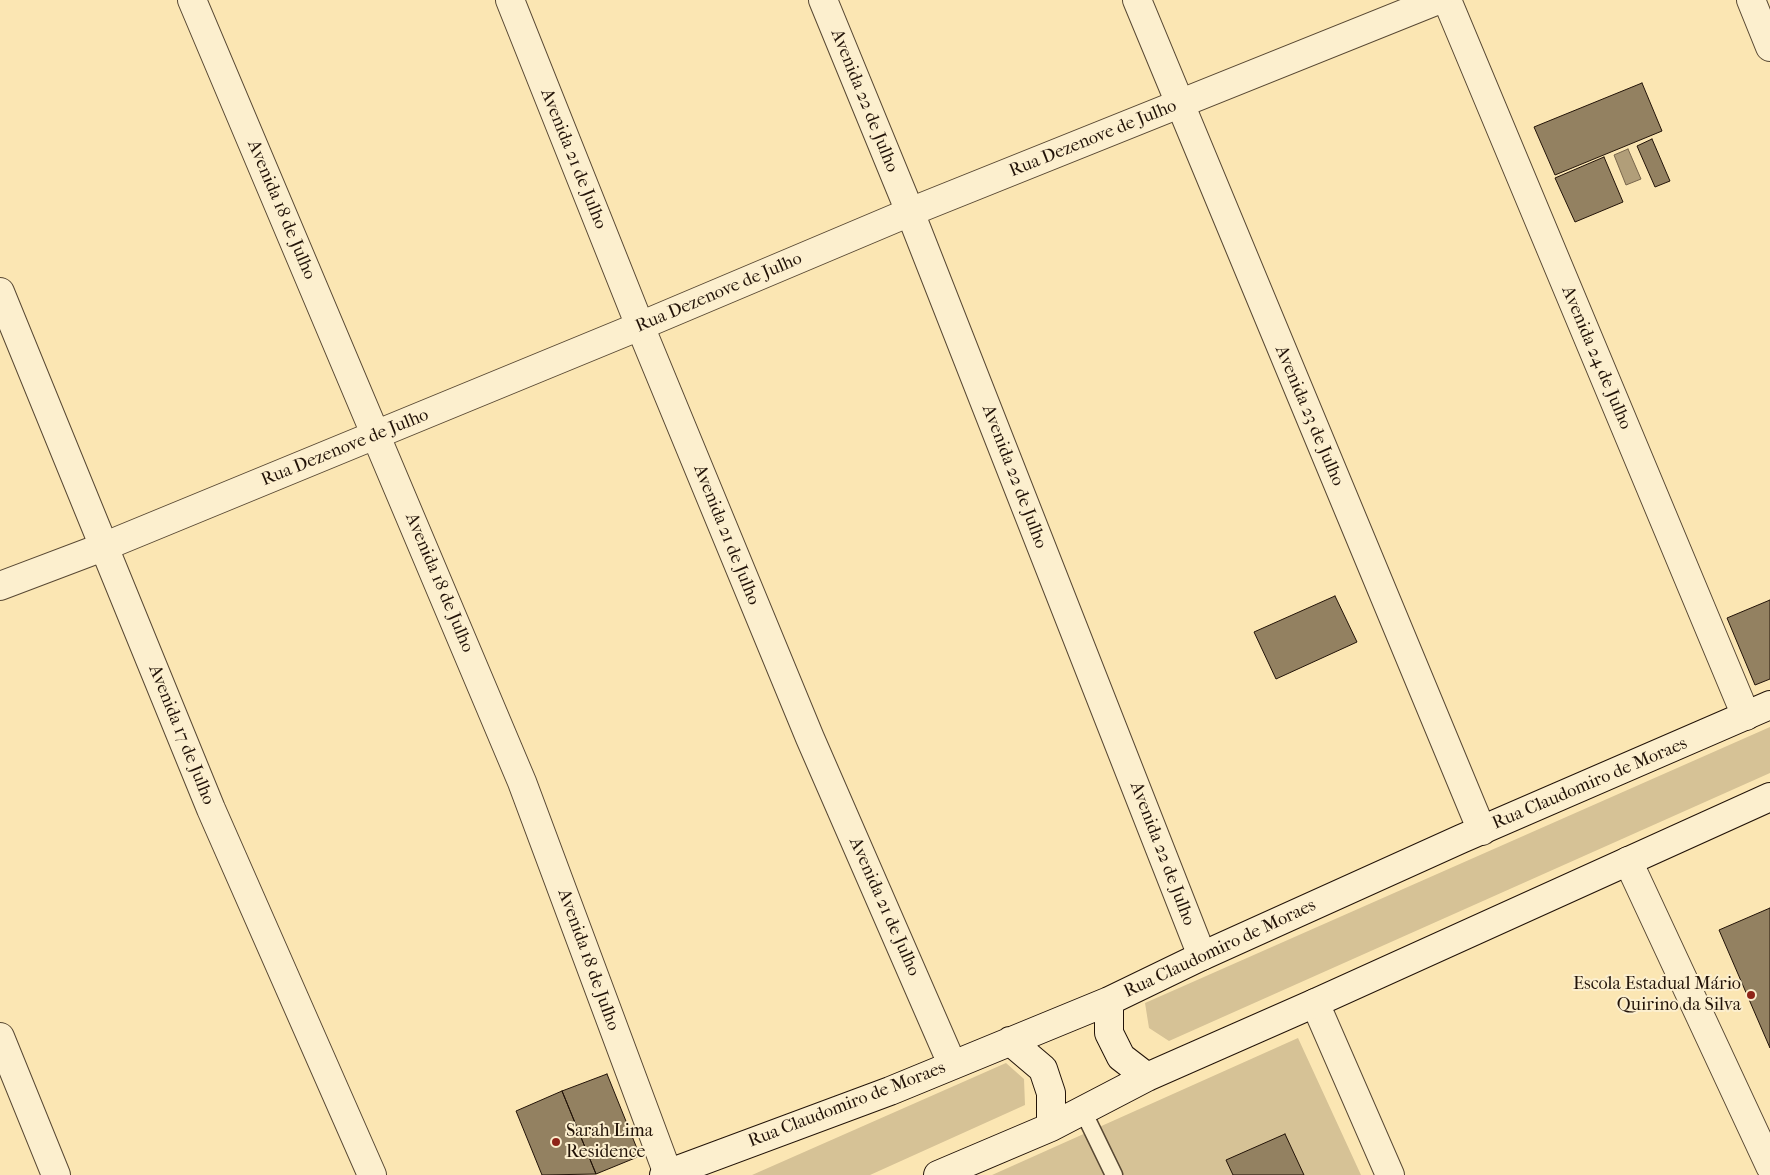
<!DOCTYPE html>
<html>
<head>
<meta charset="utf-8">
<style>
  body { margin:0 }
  canvas { display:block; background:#fbe6b3 }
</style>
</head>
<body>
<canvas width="1770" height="1175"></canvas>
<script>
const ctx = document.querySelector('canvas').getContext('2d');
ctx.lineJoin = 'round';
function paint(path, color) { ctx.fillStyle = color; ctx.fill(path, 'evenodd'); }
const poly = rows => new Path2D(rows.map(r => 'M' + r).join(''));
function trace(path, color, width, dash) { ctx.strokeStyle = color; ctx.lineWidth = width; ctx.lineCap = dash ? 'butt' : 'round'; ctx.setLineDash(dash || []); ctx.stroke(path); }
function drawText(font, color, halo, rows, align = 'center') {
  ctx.font = font + ' "IM FELL French Canon",serif'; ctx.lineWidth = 4; ctx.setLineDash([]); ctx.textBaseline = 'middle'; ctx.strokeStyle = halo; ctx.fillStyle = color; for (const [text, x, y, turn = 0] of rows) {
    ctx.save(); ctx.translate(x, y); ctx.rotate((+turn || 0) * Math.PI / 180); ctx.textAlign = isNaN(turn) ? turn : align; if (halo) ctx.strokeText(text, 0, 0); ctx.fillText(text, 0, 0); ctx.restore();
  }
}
paint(poly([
  [1770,727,1770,773,1169,1041,1149,1028,1145,1003],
  [1298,1038,1361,1175,992,1175],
  [1006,1063,1024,1079,1025,1105,870,1175,752,1175]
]), '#d6c296');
const water = poly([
  [1628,149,1641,179,1626,185,1614,155,1628,149]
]);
paint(water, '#b19e79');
trace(water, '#78664c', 1);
const building = poly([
  [1642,83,1662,131,1555,175,1534,127,1642,83],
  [1652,139,1670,181,1655,187,1637,146,1652,139],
  [1604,157,1623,202,1575,222,1555,178,1604,157],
  [1335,596,1357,642,1276,679,1254,632,1335,596],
  [1770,600,1770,679,1755,685,1727,618,1770,600],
  [1770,908,1770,1048,1719,930,1770,908],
  [607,1074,640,1156,596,1174,562,1091,607,1074],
  [562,1091,596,1174,542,1175,516,1111,562,1091],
  [1285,1134,1304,1175,1233,1175,1226,1160,1285,1134]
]);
paint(building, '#938161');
trace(building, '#221308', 1);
const service = poly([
  [1083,1111,1114,1175]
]);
const minor = poly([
  [192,0,522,782,668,1174],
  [510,0,640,326,810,738,952,1064],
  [823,0,910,212,1202,956],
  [1137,0,1482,831],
  [1447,0,1746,716],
  [1751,0,1770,47],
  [0,292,211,809,372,1175],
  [1628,861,1770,1166],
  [1315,1003,1390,1175],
  [0,1037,56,1175]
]);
const tertiary = poly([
  [0,586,103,547,640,326,910,212,1438,0]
]);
const secondary = poly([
  [1109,1001,1109,1033,1121,1057,1147,1077],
  [1010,1041,1043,1069,1051,1093,1051,1127],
  [664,1175,890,1091,1109,1001,1202,956,1461,839,1770,705],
  [938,1175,1051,1127,1147,1077,1315,1003,1770,797]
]);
trace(service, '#584833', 19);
trace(minor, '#584833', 30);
trace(tertiary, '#584833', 30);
trace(secondary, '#221308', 30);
trace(service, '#fcefce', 16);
trace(minor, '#fcefce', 28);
trace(tertiary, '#fcefce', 28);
trace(secondary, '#fcefce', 28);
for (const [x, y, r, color] of [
  [1751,995,5,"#8f2418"],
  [556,1142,5,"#8f2418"]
]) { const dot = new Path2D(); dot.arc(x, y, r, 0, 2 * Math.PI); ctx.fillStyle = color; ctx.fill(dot); trace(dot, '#fcefce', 2); }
drawText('18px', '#221308', '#fcefce', [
  ["Avenida 22 de Julho",864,101,68],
  ["Rua Dezenove de Julho",1093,139,-22],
  ["Avenida 21 de Julho",573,159,68],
  ["Avenida 18 de Julho",281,210,67],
  ["Rua Dezenove de Julho",719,293,-23],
  ["Avenida 24 de Julho",1596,358,67],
  ["Avenida 23 de Julho",1309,416,67],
  ["Rua Dezenove de Julho",345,448,-22],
  ["Avenida 22 de Julho",1014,477,69],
  ["Avenida 21 de Julho",726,535,68],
  ["Avenida 18 de Julho",439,583,67],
  ["Avenida 17 de Julho",181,735,68],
  ["Rua Claudomiro de Moraes",1590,784,-23],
  ["Avenida 22 de Julho",1162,854,69],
  ["Avenida 21 de Julho",884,907,66],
  ["Rua Claudomiro de Moraes",1220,949,-25],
  ["Avenida 18 de Julho",588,960,70],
  ["Rua Claudomiro de Moraes",847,1105,-21]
]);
drawText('18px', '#221308', '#fcefce', [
  ["Escola Estadual Mário",1741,985],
  ["Quirino da Silva",1741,1006],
  ["Sarah Lima",566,1132,"left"],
  ["Residence",566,1153,"left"]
], 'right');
</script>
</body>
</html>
